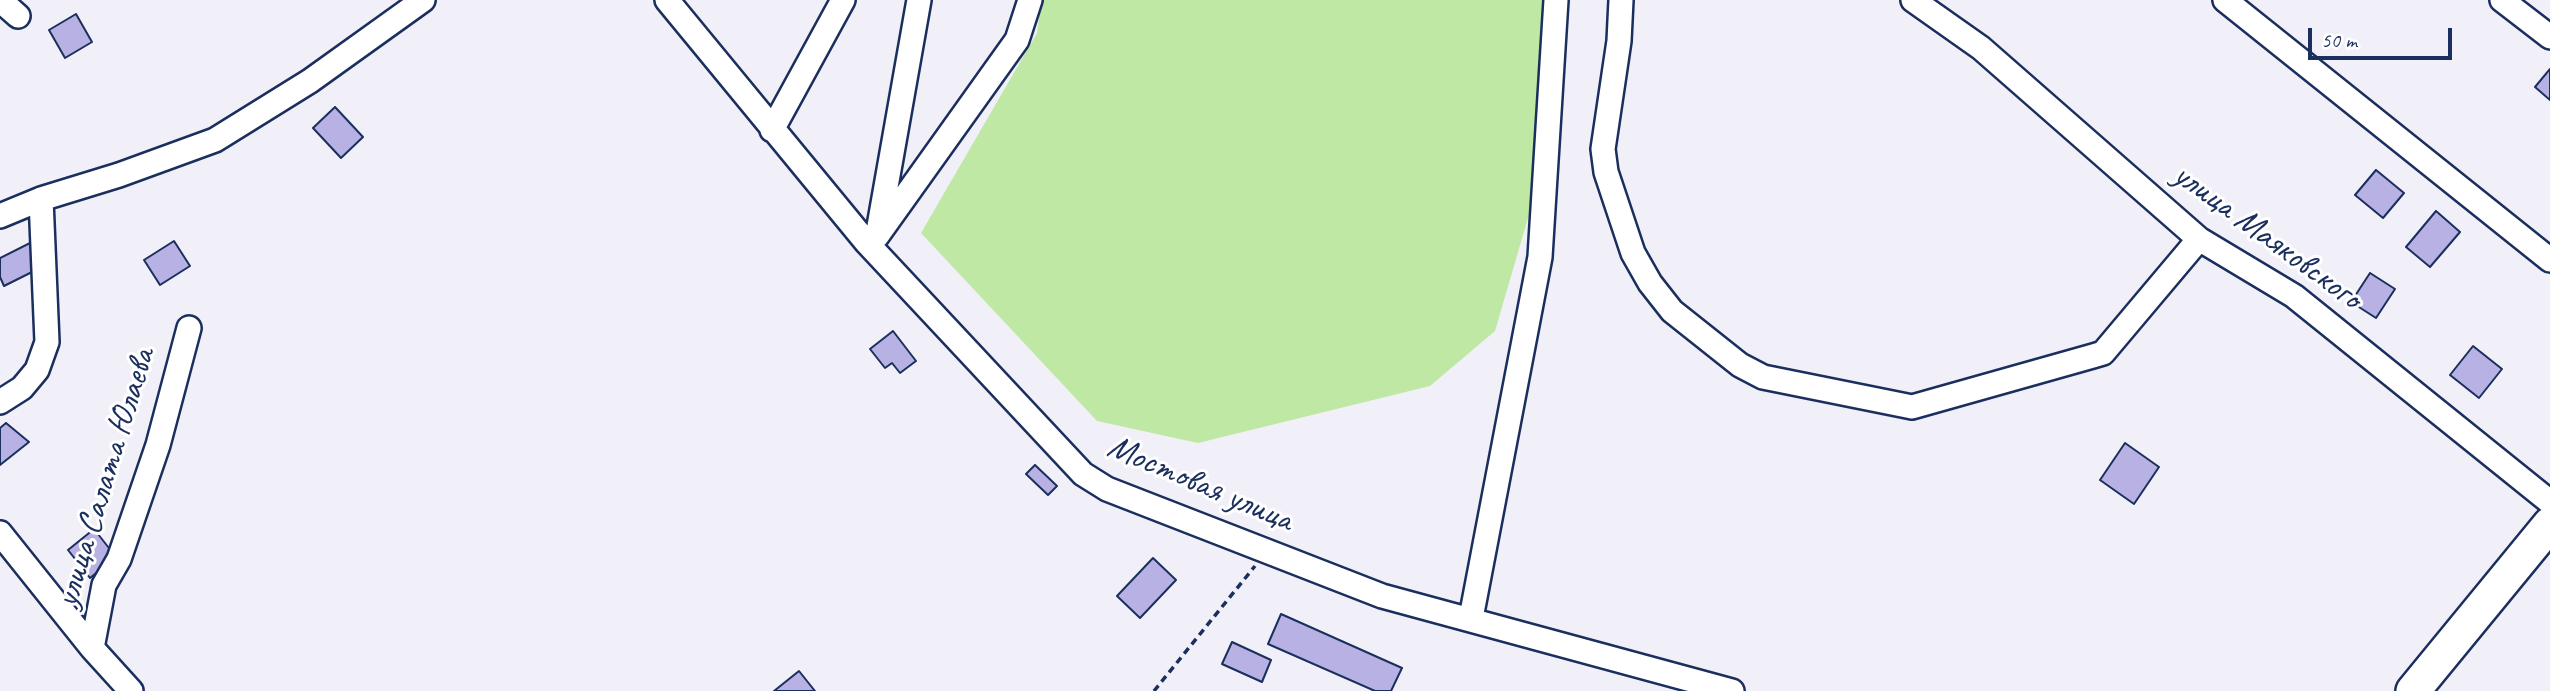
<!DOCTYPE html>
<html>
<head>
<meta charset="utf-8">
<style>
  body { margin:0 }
  #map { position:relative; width:2550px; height:691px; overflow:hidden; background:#f1f0f9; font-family:Caveat,sans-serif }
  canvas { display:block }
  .scale { position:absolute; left:2308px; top:28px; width:144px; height:32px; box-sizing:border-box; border:4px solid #1b2f5e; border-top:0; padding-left:9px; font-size:21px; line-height:24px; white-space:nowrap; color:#1b2f5e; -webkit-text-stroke:5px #fff; paint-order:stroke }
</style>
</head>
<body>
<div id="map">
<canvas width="2550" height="691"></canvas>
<div class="scale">50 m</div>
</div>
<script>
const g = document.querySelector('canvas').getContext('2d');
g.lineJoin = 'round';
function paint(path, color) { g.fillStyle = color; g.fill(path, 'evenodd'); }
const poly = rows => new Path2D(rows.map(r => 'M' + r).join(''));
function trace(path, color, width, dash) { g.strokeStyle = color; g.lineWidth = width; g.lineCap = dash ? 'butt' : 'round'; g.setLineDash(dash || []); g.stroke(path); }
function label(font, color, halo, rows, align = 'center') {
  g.font = font + ' Caveat,sans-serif'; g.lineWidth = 6; g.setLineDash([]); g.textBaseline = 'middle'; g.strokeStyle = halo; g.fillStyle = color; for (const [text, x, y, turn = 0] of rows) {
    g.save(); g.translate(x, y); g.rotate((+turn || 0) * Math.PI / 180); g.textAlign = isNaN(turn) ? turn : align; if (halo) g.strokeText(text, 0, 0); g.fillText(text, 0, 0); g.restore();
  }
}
const green = poly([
  [1041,0,1545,0,1535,194,1495,331,1430,386,1198,443,1097,421,921,233,1037,33]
]);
const building = poly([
  [76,14,92,42,65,58,49,30,76,14],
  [2550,69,2550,100,2535,87,2550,69],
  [335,107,363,137,341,158,313,128,335,107],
  [2376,170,2404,193,2383,218,2355,195,2376,170],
  [2436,211,2460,232,2430,267,2406,247,2436,211],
  [34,241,46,265,4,286,0,277,0,258,34,241],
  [174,241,190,266,160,285,144,260,174,241],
  [2370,273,2395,289,2376,318,2351,302,2370,273],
  [893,331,916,361,900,373,892,363,885,368,870,349,893,331],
  [2473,346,2502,369,2479,398,2450,375,2473,346],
  [6,423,29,442,0,465,0,428,6,423],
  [2125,443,2159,467,2134,504,2100,480,2125,443],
  [1035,465,1057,486,1048,495,1026,474,1035,465],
  [94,529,116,557,90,578,68,550,94,529],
  [1153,558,1176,580,1140,618,1117,596,1153,558],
  [1281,614,1402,668,1391,691,1375,691,1268,644,1281,614],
  [1232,642,1271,660,1262,682,1222,664,1232,642],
  [799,671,815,691,774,691,799,671]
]);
const path = poly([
  [1154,691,1255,566]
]);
const street = poly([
  [0,0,18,16],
  [667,0,867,243,1083,474,1107,489,1382,596,1732,691],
  [1621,0,1619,41,1603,149,1606,172,1633,253,1650,283,1672,311,1740,365,1763,377,1912,407,2093,356,2103,353,2199,239],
  [1913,0,1981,48,2199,239,2294,296,2550,502],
  [2225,0,2550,260],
  [2502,0,2550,37],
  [772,130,843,0],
  [0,216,41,199,119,175,215,140,310,81,423,0],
  [878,232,919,0],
  [877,236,1017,40,1030,0],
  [0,402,22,388,37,370,47,342,41,199],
  [0,533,92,648,131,691],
  [1471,618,1540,257,1556,0],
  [92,648,104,585,119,559,158,445,189,328]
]);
const secondary = poly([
  [2413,691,2550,524]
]);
const streetNames = [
  ["улица Маяковского",2267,237,36],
  ["улица Салата Юлаева",106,478,-73],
  ["Мостовая улица",1200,484,23]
];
paint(green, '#bee8a4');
paint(building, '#b7b2e3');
trace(building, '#1b2f5e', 2);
trace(street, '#1b2f5e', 28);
trace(secondary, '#1b2f5e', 38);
trace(path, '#1b2f5e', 3.5, [7, 5]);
trace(street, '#fff', 23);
trace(secondary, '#fff', 33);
label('35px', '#1b2f5e', '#fff', streetNames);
</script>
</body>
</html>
